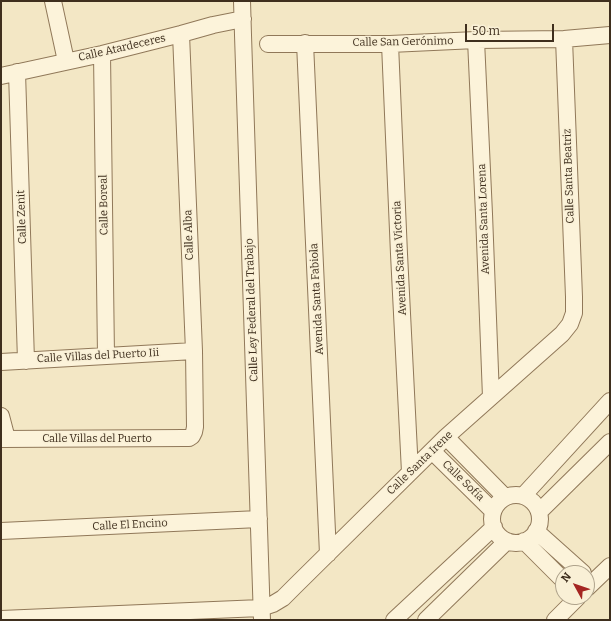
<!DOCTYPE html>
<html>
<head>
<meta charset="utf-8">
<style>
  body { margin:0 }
  #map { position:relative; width:611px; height:621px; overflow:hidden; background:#f3e7c5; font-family:Bitter,serif }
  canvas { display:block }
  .frame { position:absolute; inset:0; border:2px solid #3f2f1e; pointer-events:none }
  .north { position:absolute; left:555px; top:565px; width:40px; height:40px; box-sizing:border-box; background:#f9f0d6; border:1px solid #afa38c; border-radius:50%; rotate:310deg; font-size:11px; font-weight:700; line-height:16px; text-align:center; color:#3f2f1e }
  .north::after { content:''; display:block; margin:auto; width:14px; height:18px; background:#a52622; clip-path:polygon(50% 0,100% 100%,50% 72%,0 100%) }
  .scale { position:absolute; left:465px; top:24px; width:89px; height:18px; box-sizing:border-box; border:2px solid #3f2f1e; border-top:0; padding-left:5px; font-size:12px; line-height:14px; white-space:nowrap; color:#3f2f1e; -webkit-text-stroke:3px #f9f0d6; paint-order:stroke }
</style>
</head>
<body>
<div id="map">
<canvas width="611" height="621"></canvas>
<div class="frame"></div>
<div class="north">N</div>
<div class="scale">50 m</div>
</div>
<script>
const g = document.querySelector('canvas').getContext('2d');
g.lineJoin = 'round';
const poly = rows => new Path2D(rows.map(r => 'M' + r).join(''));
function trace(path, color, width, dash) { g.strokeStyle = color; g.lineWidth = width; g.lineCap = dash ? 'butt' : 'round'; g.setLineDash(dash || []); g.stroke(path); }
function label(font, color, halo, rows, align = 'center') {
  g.font = font + ' Bitter,serif'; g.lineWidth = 3; g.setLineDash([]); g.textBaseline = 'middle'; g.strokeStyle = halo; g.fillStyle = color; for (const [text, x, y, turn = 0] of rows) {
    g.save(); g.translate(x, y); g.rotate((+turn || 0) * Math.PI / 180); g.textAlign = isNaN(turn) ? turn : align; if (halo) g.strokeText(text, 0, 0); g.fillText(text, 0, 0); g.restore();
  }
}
const minor = poly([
  [53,1,66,61],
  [242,1,243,35,262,620],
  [476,40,484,214,491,397],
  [305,43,328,554],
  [268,44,390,44,476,40,564,39,610,35],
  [390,44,399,254,410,472],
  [102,54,106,356],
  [17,72,26,361],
  [1,76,102,54,181,34,213,25,243,19],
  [1,362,194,351],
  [1,416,7,439],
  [446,437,505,497],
  [1,439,185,438,189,438,192,436,194,432,195,427,194,351,181,34],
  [432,451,493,511],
  '492 519a24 24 0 1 1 48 0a24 24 0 1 1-48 0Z',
  [523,496,610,401],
  [539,512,610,442],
  [1,531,259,519],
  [536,531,583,573],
  [524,541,563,580],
  [587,588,610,566],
  [1,619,261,608,273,604,283,598,295,586,446,437,562,334,570,324,574,313,574,297,564,39],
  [394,620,494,527],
  [426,620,507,541],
  [555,620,578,597]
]);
const streetNames = [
  ["Calle San Gerónimo",403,42,-1],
  ["Calle Atardeceres",122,48,-13],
  ["Calle Santa Beatriz",569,176,-92],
  ["Calle Boreal",104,205,-91],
  ["Calle Zenit",22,217,-92],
  ["Avenida Santa Lorena",484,219,-92],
  ["Calle Alba",189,235,-92],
  ["Avenida Santa Victoria",400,258,-93],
  ["Avenida Santa Fabiola",317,299,-93],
  ["Calle Ley Federal del Trabajo",252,310,-92],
  ["Calle Villas del Puerto Iii",98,356,-3],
  ["Calle Villas del Puerto",97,439],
  ["Calle Santa Irene",420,463,-44],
  ["Calle Sofía",463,481,44],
  ["Calle El Encino",130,525,-3]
];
trace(minor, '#907859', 18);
trace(minor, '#fcf3da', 16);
label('11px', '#3f2f1e', '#f9f0d6', streetNames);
</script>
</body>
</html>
